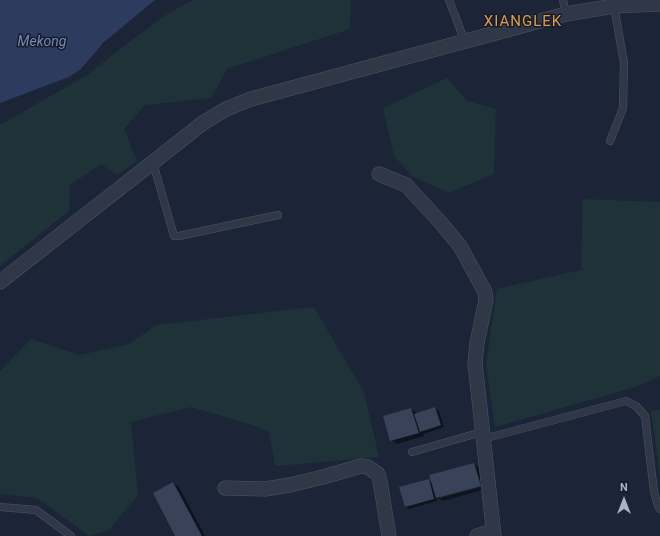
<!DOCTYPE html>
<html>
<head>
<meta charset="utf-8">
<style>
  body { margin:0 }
  #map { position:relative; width:660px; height:536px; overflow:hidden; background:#1c2537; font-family:Roboto,sans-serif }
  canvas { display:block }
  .north { position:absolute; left:604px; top:480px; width:40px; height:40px; -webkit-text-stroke:3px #161c2b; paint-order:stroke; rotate:0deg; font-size:11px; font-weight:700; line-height:16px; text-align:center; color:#a9b1c5 }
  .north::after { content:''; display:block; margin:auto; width:14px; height:18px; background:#a9b1c5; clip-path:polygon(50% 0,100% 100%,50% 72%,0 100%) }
</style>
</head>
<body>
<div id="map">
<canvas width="660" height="536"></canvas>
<div class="north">N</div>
</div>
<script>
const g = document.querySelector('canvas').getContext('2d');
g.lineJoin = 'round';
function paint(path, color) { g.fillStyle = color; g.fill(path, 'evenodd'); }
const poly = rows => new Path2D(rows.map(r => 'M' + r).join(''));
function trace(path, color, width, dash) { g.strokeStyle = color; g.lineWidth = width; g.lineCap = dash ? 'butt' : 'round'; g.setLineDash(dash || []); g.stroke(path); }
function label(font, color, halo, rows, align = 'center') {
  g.font = font + ' Roboto,sans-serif'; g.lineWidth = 3; g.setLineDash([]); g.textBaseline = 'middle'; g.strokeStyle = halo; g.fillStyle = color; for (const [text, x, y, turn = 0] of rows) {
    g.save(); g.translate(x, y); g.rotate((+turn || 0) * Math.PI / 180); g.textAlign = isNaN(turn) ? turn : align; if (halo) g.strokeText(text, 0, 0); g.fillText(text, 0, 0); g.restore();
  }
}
const green = poly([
  [193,0,351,0,350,29,227,69,211,98,145,105,124,129,137,161,117,175,101,164,70,185,69,211,0,266,0,125,87,75,124,46,169,13],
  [447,78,467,101,496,109,494,174,449,193,412,176,394,156,383,108],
  [583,199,660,202,660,376,635,387,495,427,486,365,497,289,581,270],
  [314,307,364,392,379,457,275,466,269,432,249,424,191,407,131,422,138,495,109,530,89,536,37,498,0,494,0,371,31,339,79,355,130,344,156,325],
  [660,410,660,477,651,411]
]);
const water = poly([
  [0,0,155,0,103,43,81,69,69,77,0,103]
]);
const shadow = poly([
  [435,408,439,411,444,427,424,434,424,436,397,444,391,440,411,409,418,414],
  [474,464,480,468,485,484,440,496,440,498,485,486,486,489,443,501,436,497,437,501,409,509,405,506,428,480,433,483],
  [173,483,179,487,205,536,176,536]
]);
const building = poly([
  [435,407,441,425,420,432,414,414],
  [411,408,419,433,390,441,383,416],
  [474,463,481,486,436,498,429,475],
  [429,479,434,499,405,507,399,487],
  [173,482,202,536,175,536,153,493]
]);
const service = poly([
  [449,0,465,42],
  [563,0,566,14],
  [610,141,623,108,624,63,614,6],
  [153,163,174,236,179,236,278,215],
  [483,439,626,401,636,406,645,416,654,492,658,506,660,509],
  [412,452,482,432],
  [0,507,36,510,71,536]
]);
const minor = poly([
  [379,174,406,185,441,223,460,246,485,292,486,300,477,343,475,363,494,536],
  [0,282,203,123,226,109,251,99,566,14,614,6,660,4],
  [225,488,265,489,290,485,323,477,361,466,368,467,378,474,380,481,389,536],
  [477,536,493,531]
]);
const waterNames = [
  ["Mekong",42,42]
];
const quarterNames = [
  ["XIANGLEK",523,22]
];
paint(green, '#1e3238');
paint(water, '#2c3b5e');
paint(shadow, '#0007');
paint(building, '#384258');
trace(service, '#4d5466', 8);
trace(minor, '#4d5466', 15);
trace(service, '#303747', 7);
trace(minor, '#303747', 14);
label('italic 14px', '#768ab6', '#161c2b', waterNames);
g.letterSpacing = '1px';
label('15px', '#de9c4b', '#161c2b', quarterNames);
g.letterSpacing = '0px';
</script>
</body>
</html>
